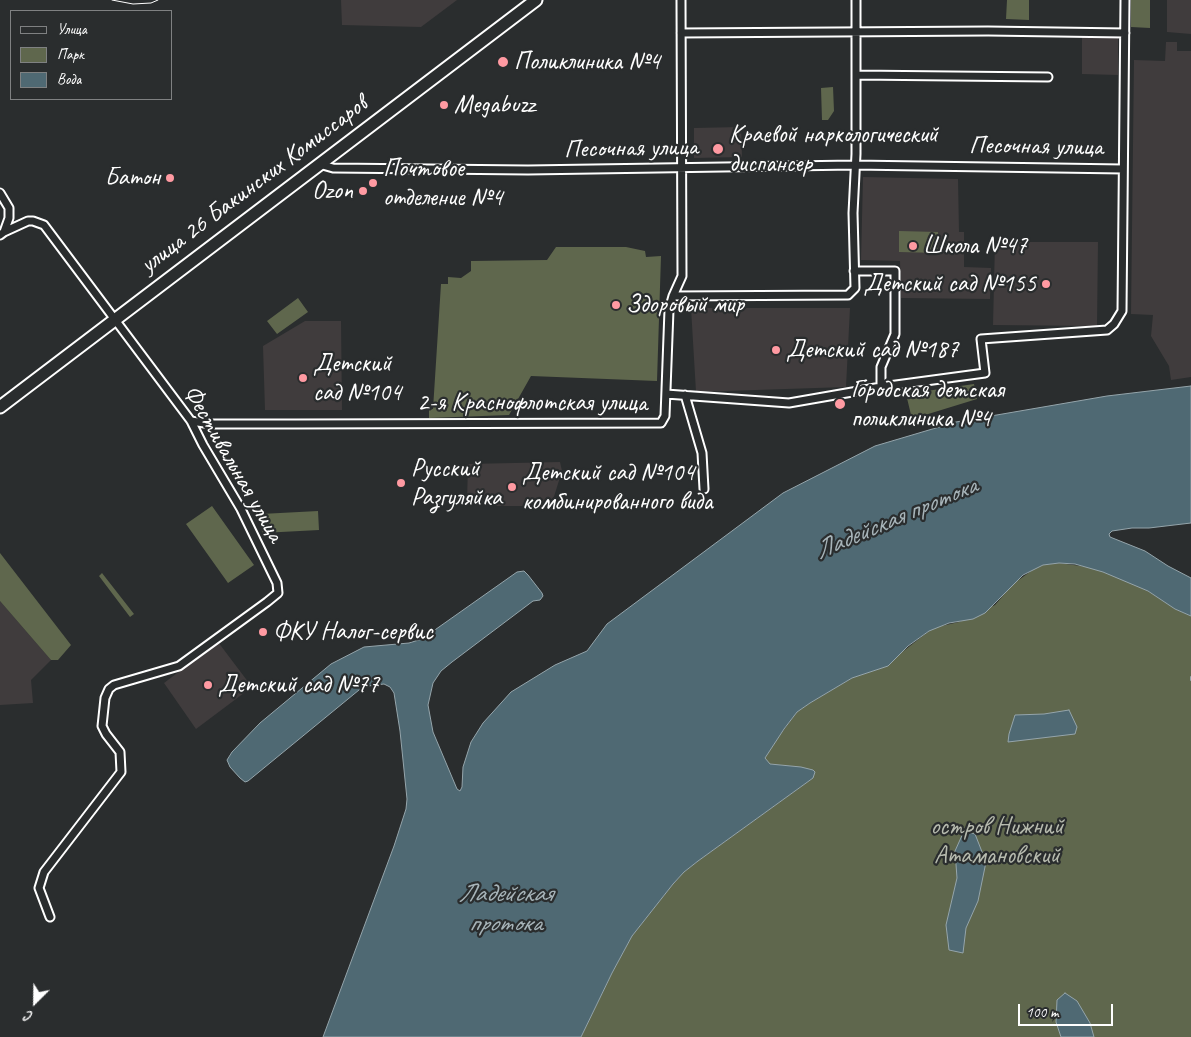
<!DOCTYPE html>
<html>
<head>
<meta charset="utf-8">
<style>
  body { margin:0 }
  #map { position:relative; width:1191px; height:1037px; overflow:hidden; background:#2a2d2e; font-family:Caveat,sans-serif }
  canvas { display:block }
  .legend { position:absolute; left:10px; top:10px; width:162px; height:90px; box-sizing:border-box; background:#2a2d2e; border:1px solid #7f8182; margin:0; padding:6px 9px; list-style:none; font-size:15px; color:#fff }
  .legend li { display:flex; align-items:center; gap:10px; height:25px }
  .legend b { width:25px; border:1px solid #7f8182 }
  .north { position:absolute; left:10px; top:977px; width:50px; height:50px; -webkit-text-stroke:4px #2a2d2e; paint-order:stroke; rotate:203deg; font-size:14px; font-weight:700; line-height:20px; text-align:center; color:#fff }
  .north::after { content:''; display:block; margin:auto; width:18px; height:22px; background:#fff; clip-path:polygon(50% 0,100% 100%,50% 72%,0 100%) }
  .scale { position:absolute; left:1018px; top:1004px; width:95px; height:22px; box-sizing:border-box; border:2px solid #fff; border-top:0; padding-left:6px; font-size:15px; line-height:18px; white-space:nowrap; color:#fff; -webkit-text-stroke:4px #2a2d2e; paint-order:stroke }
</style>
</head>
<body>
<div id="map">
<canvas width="1191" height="1037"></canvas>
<ul class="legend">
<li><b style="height:6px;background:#2a2d2e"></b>Улица</li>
<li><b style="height:14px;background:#5f674d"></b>Парк</li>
<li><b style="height:14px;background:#4f6973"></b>Вода</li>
</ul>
<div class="north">С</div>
<div class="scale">100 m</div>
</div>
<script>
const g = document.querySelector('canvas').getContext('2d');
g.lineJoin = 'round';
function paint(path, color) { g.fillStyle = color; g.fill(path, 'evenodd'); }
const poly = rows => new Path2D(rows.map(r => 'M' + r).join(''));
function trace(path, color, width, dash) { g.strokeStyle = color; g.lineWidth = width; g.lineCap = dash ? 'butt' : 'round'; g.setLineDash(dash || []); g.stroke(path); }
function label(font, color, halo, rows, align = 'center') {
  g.font = font + ' Caveat,sans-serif'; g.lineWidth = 4.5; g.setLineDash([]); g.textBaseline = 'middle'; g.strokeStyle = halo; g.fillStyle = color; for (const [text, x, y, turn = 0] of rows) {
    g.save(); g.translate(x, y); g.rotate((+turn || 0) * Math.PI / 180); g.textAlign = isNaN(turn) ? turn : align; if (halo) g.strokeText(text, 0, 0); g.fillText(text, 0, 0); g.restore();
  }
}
const built = poly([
  [341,0,457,0,421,27,342,25],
  [1167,0,1191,0,1191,34,1167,32],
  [1082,35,1118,36,1118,75,1082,74],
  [1166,42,1177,42,1177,51,1191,51,1191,377,1171,380,1169,366,1151,336,1153,315,1131,314,1134,60,1165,61],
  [741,127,742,157,694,158,694,128],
  [863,177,958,179,959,232,964,232,964,267,991,268,990,299,901,298,900,261,861,260],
  [995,242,1098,242,1097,326,993,325],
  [691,308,850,308,846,387,696,392],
  [305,321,341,321,342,410,265,410,263,346],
  [560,462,562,471,551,506,495,506,488,503,467,502,468,464],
  [0,601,51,660,31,680,33,703,0,705],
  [218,642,252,687,196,729,164,683]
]);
const green = poly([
  [1007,0,1029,0,1029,20,1006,19],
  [1131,0,1150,0,1150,28,1131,27],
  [833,87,834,111,828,120,822,120,821,88],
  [899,231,938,232,938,253,899,252],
  [556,247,626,247,645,251,646,257,661,256,657,381,531,376,509,415,429,418,429,409,433,409,441,284,448,284,448,277,461,278,471,271,471,261,547,260],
  [298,298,308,312,277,334,267,321],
  [974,384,977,399,912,419,906,394],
  [212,506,254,565,228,583,186,524],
  [318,511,319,530,262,533,261,514],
  [0,553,71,645,58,660,51,660,0,601],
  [1059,563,1088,567,1119,577,1148,591,1175,609,1191,616,1191,1037,581,1037,612,973,632,936,673,884,684,872,698,861,813,778,813,770,769,764,765,758,777,739,797,712,810,703,852,678,901,653,929,631,937,627,959,622,995,605,1013,584,1034,569,1043,565],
  [102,573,134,614,130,617,99,576]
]);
const water = poly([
  [1191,386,1191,523,1149,528,1132,528,1112,531,1109,534,1110,537,1145,551,1168,566,1191,578,1191,616,1175,609,1148,591,1103,572,1075,564,1059,563,1043,565,1023,575,985,613,973,619,949,623,929,631,908,646,888,666,852,678,810,703,797,712,784,729,765,758,770,764,801,767,813,770,815,772,813,778,698,861,684,872,673,884,632,936,612,973,581,1037,323,1037,394,846,406,809,407,799,400,731,394,693,390,687,384,684,368,686,359,690,248,781,245,782,240,778,230,767,227,760,232,752,260,723,331,664,364,647,409,643,422,639,517,572,524,571,528,575,542,593,543,596,540,600,533,601,452,662,441,671,433,683,428,705,433,732,457,789,460,791,462,787,463,767,471,742,483,723,511,692,555,665,587,651,607,624,783,493,875,446,956,422,1107,396,1191,386],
  [1069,710,1077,727,1075,734,1008,742,1009,734,1015,715,1044,714,1069,710],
  [964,831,975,834,986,862,978,901,966,928,963,953,949,950,946,925,957,878,955,851,964,831],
  [1065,993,1077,1001,1090,1023,1094,1037,1061,1037,1056,1022,1057,1000,1065,993]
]);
const stream = poly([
  [1191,677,1191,680]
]);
const street = poly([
  [681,33,988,31,1125,33],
  [856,75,1048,77],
  [319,164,333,168,528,170,854,165,1123,169],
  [0,193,9,208,9,218,4,232],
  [0,235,4,232,28,221,33,221,44,225,191,421,203,445,241,509,277,583,278,593,267,602,179,666,114,685,109,689,105,698,102,726,106,734,120,752,121,772,44,872,39,888,50,917],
  [854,271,895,271,895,334,881,367,881,387],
  [673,296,848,295,855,288,853,213,856,154,856,0],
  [666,394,789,403,881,387,985,373,981,339,1107,330,1114,324,1122,311,1125,0],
  [685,395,702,453,704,489],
  [191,421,211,424,296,424,661,423,665,416,669,310,673,296,682,276,681,0]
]);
const primary = poly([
  [0,407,536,0]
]);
const tram = poly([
  [112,0,133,4,151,3,158,0]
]);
const markers = [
  [503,62,6,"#ff9aa2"],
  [444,105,5,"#ff9aa2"],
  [718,149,6,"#ff9aa2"],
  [170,178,5,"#ff9aa2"],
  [373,183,5,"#ff9aa2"],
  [363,191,5,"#ff9aa2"],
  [913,246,5,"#ff9aa2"],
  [1046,284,5,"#ff9aa2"],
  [616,305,5,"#ff9aa2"],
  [776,350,5,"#ff9aa2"],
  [303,378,5,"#ff9aa2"],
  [840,404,6,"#ff9aa2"],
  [401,483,5,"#ff9aa2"],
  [512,487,5,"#ff9aa2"],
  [263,632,5,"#ff9aa2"],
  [208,685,5,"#ff9aa2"]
];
const poiNames = [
  ["Поликлиника №4",514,62],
  ["Megabuzz",454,105],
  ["Краевой наркологический",729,135],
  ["диспансер",729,164],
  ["Почтовое",383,169],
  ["отделение №4",383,198],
  ["Батон",160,178,"right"],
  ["Ozon",353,191,"right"],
  ["Школа №47",923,246],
  ["Детский сад №155",1036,284,"right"],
  ["Здоровый мир",626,305],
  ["Детский сад №187",786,350],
  ["Детский",313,364],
  ["сад №104",313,393],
  ["Городская детская",851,390],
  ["поликлиника №4",851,419],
  ["Русский",411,469],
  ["Разгуляйка",411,498],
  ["Детский сад №104",522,473],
  ["комбинированного вида",522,502],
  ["ФКУ Налог-сервис",273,632],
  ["Детский сад №77",218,685]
];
const streetNames = [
  ["Песочная улица",1036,147,1],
  ["Песочная улица",631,149,-1],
  ["улица 26 Бакинских Комиссаров",254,185,-37],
  ["2-я Краснофлотская улица",532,403],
  ["Фестивальная улица",233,464,60]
];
const parkNames = [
  ["остров Нижний",997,827],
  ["Атамановский",997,856]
];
const waterNames = [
  ["Ладейская протока",896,519,-23],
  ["Ладейская",505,894],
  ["протока",505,924]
];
paint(built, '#403c3d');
paint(green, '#5f674d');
paint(water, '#4f6973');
trace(water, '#95a5ab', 1);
trace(stream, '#95a5ab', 2);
trace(street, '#fff', 11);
trace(primary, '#fff', 15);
trace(street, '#2a2d2e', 7);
trace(primary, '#2a2d2e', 11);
trace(tram, '#fff', 1);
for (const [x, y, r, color] of markers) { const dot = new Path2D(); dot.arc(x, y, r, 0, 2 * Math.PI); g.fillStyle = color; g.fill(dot); trace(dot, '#2a2d2e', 2); }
label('25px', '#fff', '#2a2d2e', poiNames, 'left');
label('25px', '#fff', '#2a2d2e', streetNames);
label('25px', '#b7bbaf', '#2a2d2e', parkNames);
label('italic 26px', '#a7b4b9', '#2a2d2e', waterNames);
</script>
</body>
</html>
